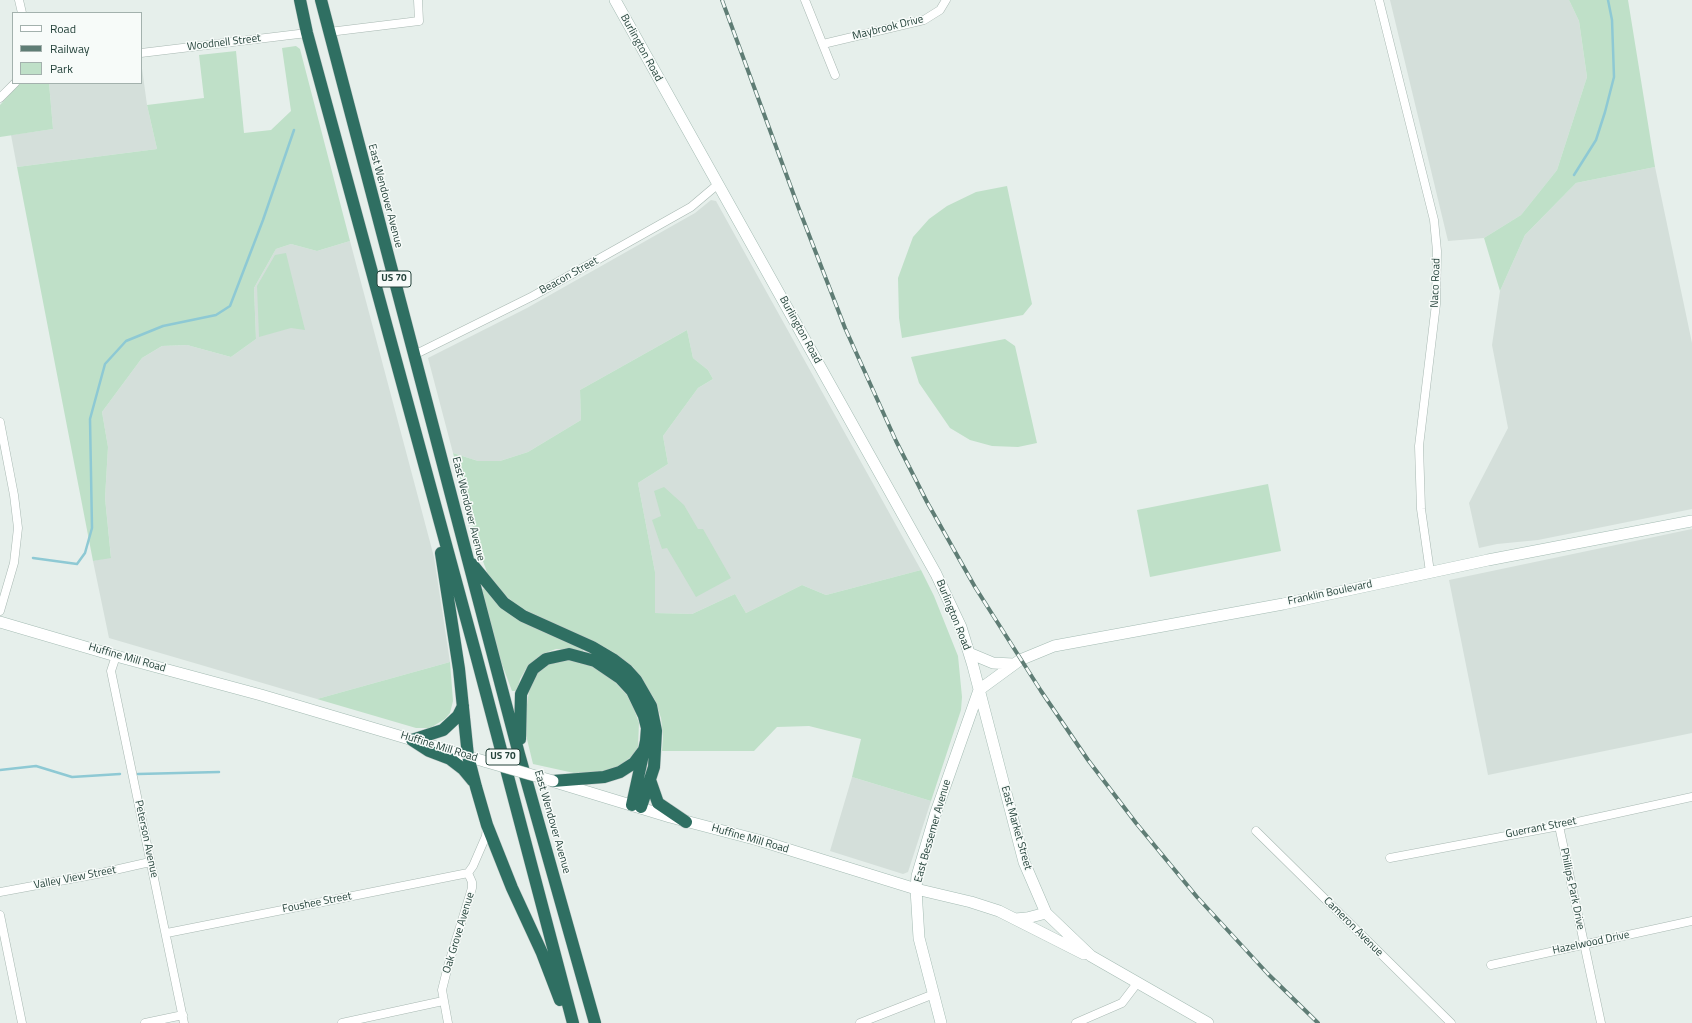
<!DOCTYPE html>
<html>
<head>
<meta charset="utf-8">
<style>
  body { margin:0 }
  #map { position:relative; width:1692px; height:1023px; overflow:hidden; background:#e6efeb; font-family:"Titillium Web",sans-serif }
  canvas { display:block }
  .legend { position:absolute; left:12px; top:12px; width:130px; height:72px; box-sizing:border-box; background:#f7fbf9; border:1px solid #a3b1ad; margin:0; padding:5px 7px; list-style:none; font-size:12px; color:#24423a }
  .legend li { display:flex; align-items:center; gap:8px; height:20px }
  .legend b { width:20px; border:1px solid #a3b1ad }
</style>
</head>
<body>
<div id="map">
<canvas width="1692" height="1023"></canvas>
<ul class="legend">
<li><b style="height:5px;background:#fff"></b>Road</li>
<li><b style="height:5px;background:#5f7d75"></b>Railway</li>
<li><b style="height:11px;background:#bfe0c8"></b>Park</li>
</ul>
</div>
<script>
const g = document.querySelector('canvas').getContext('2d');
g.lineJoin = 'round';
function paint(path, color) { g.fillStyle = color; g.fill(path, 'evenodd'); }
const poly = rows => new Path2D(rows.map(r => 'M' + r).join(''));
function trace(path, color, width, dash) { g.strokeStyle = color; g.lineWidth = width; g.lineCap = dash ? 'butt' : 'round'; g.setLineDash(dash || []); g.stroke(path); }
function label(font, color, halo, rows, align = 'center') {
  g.font = font + ' "Titillium Web",sans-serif'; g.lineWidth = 3; g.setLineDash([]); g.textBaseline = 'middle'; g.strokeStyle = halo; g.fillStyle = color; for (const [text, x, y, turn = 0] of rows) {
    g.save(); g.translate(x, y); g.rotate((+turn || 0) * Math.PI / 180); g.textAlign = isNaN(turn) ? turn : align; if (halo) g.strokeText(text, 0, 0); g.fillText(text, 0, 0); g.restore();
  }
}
const built = poly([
  [1390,0,1569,0,1579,21,1587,77,1557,170,1521,215,1484,238,1448,241],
  [141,61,147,105,157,149,17,167,11,135,53,129,49,83,141,83],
  [1655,167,1692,343,1692,509,1538,540,1497,544,1479,548,1469,503,1508,428,1492,345,1500,291,1525,235,1576,183],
  [711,200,716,201,921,570,826,595,802,585,746,613,735,594,692,614,655,613,655,572,638,483,668,464,663,436,698,388,713,379,708,370,693,358,687,330,580,390,581,420,528,452,500,461,478,461,453,453,428,358,527,308,695,213],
  [350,241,434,557,450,662,317,699,109,638,93,561,111,557,105,498,108,447,102,412,142,358,162,346,187,345,231,357,256,339,254,288,276,249,291,244,317,251],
  [1692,529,1692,733,1488,775,1449,580],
  [852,777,931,801,908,872,903,874,830,851]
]);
const green = poly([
  [1569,0,1628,0,1655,167,1576,183,1525,235,1500,291,1484,238,1521,215,1557,170,1587,77,1579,21],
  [296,46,300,49,350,241,317,251,291,244,276,249,254,288,256,339,231,357,187,345,162,346,142,358,102,412,108,447,105,498,111,558,93,561,17,167,157,149,147,105,204,98,199,55,236,51,244,133,271,130,291,111,282,48],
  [20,83,49,83,53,129,0,137,0,105],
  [1007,186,1032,304,1023,315,902,338,899,318,898,278,913,237,929,219,947,206,976,192],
  [286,253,305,330,291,328,259,337,257,286,275,255],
  [687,330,693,358,708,370,713,379,698,388,663,436,668,464,638,483,655,572,655,613,692,614,735,594,746,613,802,585,826,595,921,570,934,596,958,656,962,697,961,710,931,801,852,777,861,739,809,726,777,727,754,751,662,751,663,736,661,718,655,700,633,667,613,652,517,606,501,591,488,575,480,553,453,453,478,461,500,461,528,452,581,420,580,390],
  [1005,339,1015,346,1037,443,1018,447,992,446,970,440,950,428,919,383,911,357],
  [1268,484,1281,551,1150,577,1137,510],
  [664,487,684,505,698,529,703,529,731,578,696,597,667,548,662,549,652,520,661,516,654,491],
  [485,588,583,649,583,652,567,649,556,649,545,653,536,659,526,669,520,679,517,691,512,691,500,659,482,589],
  [569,659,583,662,608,675,627,695,634,709,639,723,638,747,633,755,617,768,605,772,574,773,533,764,526,735,526,711,529,691,533,678,540,669,549,663],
  [450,662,453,701,450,713,445,719,430,728,416,728,317,699]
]);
const stream = poly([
  [1574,175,1596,140,1605,112,1614,77,1612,20,1608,0],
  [33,558,77,564,85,553,92,528,90,419,105,364,126,341,163,326,216,315,230,306,263,220,294,130],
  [0,770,36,766,72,777,120,774],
  [138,774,219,772]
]);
const street = poly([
  [19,0,22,13],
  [805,0,835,75],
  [1379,0,1434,220,1437,251,1436,304,1419,446,1421,509,1430,572],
  [329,32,419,21,418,0],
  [823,44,924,20,940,10,946,0],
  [141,53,307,33],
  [0,98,15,83],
  [414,355,533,296,691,207,717,185],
  [0,422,14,495,18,528,14,563,0,611],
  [116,656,111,671,184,1023],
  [1559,826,1601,1023],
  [1256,831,1451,1023],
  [1390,858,1559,826,1692,797],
  [0,892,97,874,150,862],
  [0,915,22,1023],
  [167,933,468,873],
  [1491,965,1692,921],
  [145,1023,183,1015],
  [342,1023,443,1001],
  [448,1023,442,990,448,966,472,888,472,882,468,873,473,866,486,836,487,826],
  [860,1023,934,994],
  [1076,1023,1122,1003,1138,982]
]);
const secondary = poly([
  [615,0,936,574,961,627,973,666,1024,862,1046,913,1091,956,1208,1023],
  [0,622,116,656,261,695,487,762],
  [969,653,993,663,1013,664],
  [979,690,1020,660,1054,646,1283,604,1488,560,1692,521],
  [555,782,670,817,758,840,916,889,971,902,999,911,1084,954],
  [1015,919,1027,918,1046,913],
  [941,1023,919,938,916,889,917,876,936,812,979,690]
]);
const highway = poly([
  [300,0,307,33,476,655,573,1023],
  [321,0,519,754,595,1023],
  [441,553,459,669,468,756,476,787,487,825,512,888,542,953,560,1000],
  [472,564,504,603,523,616,592,647,614,660,627,670,636,680,651,706,656,731,654,767,641,807],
  [520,739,521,694,533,669,546,659,569,654,595,661,620,678,632,691,644,716,647,728,646,741,632,805],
  [412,740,429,751,450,759,463,769,473,781],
  [412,740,443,730,458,716,463,706],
  [650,780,658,803,686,822],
  [553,781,604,777,620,772,634,763,643,751]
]);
const rail = poly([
  [722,0,799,209,845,328,896,441,927,502,975,587,1041,691,1088,760,1136,823,1197,897,1268,974,1318,1023]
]);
const secondaryBridge = poly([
  [487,762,553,781]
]);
const shields = [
  [394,279,34],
  [503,757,34]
];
const shieldNames = [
  ["US 70",394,279],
  ["US 70",503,757]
];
const streetNames = [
  ["Maybrook Drive",888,28,-14],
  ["Woodnell Street",224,43,-7],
  ["Burlington Road",641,48,61],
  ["East Wendover Avenue",385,196,75],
  ["Beacon Street",569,276,-29],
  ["Naco Road",1436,283,-88],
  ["Burlington Road",800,330,61],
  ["East Wendover Avenue",468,509,76],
  ["Franklin Boulevard",1330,593,-12],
  ["Burlington Road",953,615,68],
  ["Huffine Mill Road",127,658,16],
  ["Huffine Mill Road",439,747,17],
  ["East Wendover Avenue",552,822,74],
  ["East Market Street",1016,828,74],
  ["Guerrant Street",1541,828,-11],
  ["East Bessemer Avenue",933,831,-74],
  ["Peterson Avenue",146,839,78],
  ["Huffine Mill Road",750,839,16],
  ["Valley View Street",75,878,-11],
  ["Phillips Park Drive",1572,889,78],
  ["Foushee Street",317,903,-11],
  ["Cameron Avenue",1353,927,45],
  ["Oak Grove Avenue",459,933,-73],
  ["Hazelwood Drive",1591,943,-12]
];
paint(built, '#d4dfda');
paint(green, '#bfe0c8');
trace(stream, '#8ec9d4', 2.5);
trace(street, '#a8b8b2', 9);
trace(secondary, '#a4bbb3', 12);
trace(highway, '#c2cac8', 13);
trace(street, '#fff', 8);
trace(secondary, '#fff', 11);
trace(highway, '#2f6f62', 12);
trace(rail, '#5f7d75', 4);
trace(rail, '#f7fbf9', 2.5, [8]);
trace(secondaryBridge, '#a4bbb3', 12, []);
trace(secondaryBridge, '#fff', 11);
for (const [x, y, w] of shields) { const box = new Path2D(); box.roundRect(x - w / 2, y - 8, w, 16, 3); g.fillStyle = '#f7fbf9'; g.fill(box); trace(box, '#24423a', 1); }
label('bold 10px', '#24423a', null, shieldNames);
label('11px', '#24423a', '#f7fbf9', streetNames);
</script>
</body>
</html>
